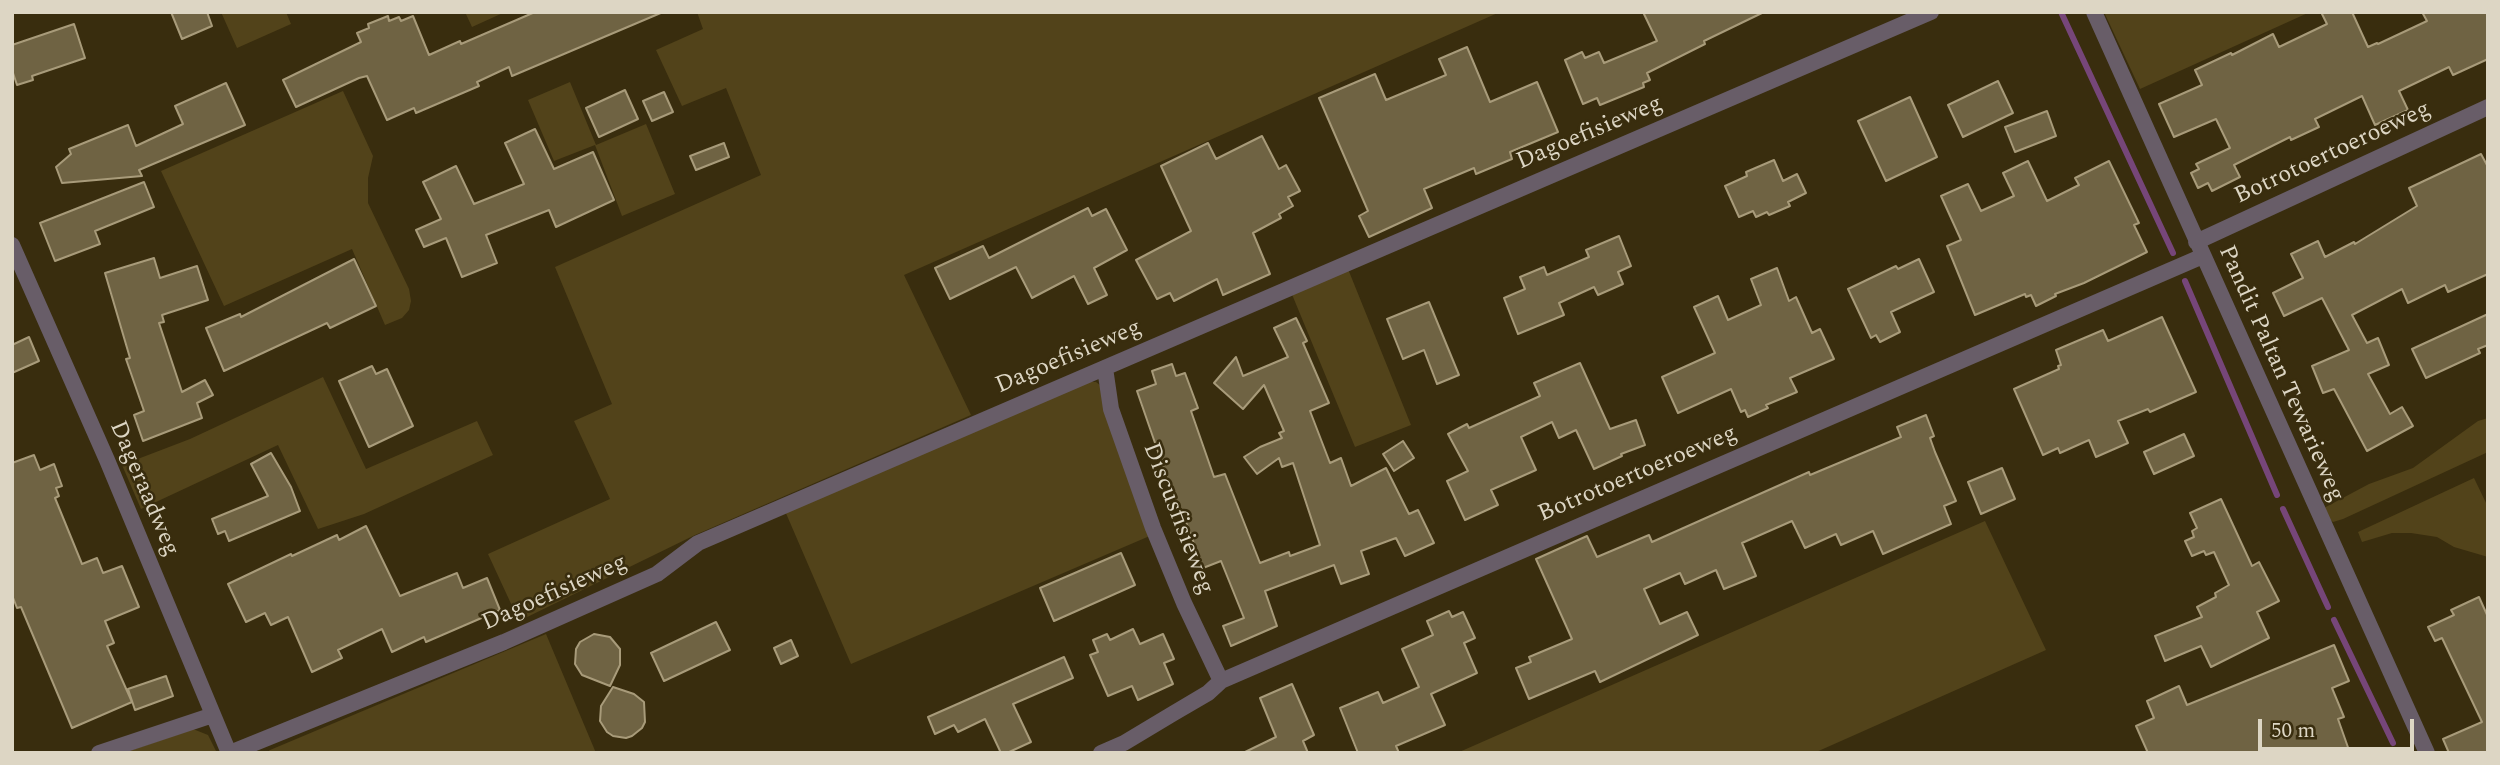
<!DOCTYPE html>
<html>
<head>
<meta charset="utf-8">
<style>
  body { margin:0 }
  #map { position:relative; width:2500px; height:765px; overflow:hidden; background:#392d0e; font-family:Spectral,serif }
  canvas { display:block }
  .frame { position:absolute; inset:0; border:14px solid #ddd6c4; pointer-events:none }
  .scale { position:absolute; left:2258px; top:719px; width:156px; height:32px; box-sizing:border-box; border:4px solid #ddd6c4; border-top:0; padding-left:9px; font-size:21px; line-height:24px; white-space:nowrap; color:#ddd6c4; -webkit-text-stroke:5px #392d0e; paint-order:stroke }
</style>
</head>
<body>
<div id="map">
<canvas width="2500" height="765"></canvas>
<div class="frame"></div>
<div class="scale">50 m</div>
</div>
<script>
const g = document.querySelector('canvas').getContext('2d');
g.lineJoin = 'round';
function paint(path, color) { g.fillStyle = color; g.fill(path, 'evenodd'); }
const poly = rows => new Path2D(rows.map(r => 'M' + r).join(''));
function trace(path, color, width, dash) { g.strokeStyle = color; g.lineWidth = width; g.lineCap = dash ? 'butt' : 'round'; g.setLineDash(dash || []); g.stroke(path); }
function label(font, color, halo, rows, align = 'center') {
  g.font = font + ' Spectral,serif'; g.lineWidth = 5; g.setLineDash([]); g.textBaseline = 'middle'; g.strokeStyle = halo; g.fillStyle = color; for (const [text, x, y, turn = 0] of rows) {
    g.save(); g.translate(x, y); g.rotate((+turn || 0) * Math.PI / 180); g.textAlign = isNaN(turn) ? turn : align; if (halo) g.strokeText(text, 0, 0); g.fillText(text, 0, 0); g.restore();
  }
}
const green = poly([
  [221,12,286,12,291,24,237,48],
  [465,12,505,12,472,27],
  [697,12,1500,12,904,275,971,415,695,535,519,621,488,554,610,499,574,421,612,404,555,267,761,175,726,88,682,106,656,50,703,29],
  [2104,12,2310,12,2140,89],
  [570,82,596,145,646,124,675,194,622,216,595,145,554,161,528,100],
  [343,91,373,156,368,178,368,203,409,289,411,301,409,310,402,318,385,325,352,249,224,306,161,171],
  [1348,269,1411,425,1355,447,1291,292],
  [323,377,366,469,477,421,493,455,364,514,318,529,278,445,141,509,122,465,190,439],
  [1086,382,1096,382,1105,389,1152,535,851,664,785,511],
  [2488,418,2488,452,2343,519,2333,522,2329,519,2324,508,2369,484,2413,468,2478,421],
  [2474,478,2488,507,2488,557,2454,547,2437,537,2411,533,2392,533,2362,542,2358,532],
  [1985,521,2046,650,1814,753,1457,753],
  [546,634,596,753,266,753,270,750],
  [193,729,208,735,217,753,123,753]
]);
const stream = poly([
  [2061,12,2173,253],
  [2185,281,2277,495],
  [2283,509,2328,607],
  [2334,620,2393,743]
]);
const building = poly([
  [171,12,207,12,212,26,182,39,171,12],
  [535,12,663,12,512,76,509,67,477,82,479,86,416,113,414,108,387,120,367,76,359,78,296,107,283,80,361,42,357,33,369,28,368,24,388,16,389,21,399,17,401,21,413,16,429,55,460,41,461,44,535,12],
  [1643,12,1764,12,1704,41,1705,44,1647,73,1650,80,1643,83,1644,87,1600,105,1597,98,1583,104,1565,60,1582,52,1585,58,1599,52,1604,63,1657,41,1643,12],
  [2321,12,2352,12,2368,47,2377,43,2378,44,2427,21,2422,12,2488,12,2488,59,2453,75,2449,67,2399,91,2408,110,2375,125,2362,96,2315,119,2319,127,2291,140,2290,137,2234,165,2240,177,2212,191,2208,183,2198,188,2191,173,2199,169,2196,164,2230,148,2216,119,2174,137,2159,104,2202,85,2195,70,2231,53,2232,55,2273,34,2279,47,2327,24,2321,12],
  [74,24,85,58,32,76,33,80,17,85,12,70,12,45,74,24],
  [1467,47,1490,102,1537,82,1558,132,1510,152,1512,159,1476,174,1474,168,1424,189,1432,208,1369,237,1359,216,1368,211,1319,98,1375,74,1386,100,1446,75,1439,59,1467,47],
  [1998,81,2013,113,1963,137,1948,105,1998,81],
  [226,83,245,125,139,170,142,176,62,183,56,167,71,154,69,149,128,125,136,146,183,124,175,106,226,83],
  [625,90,638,119,599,137,586,108,625,90],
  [664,92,673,112,652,121,643,101,664,92],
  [1910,97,1937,157,1886,181,1858,121,1910,97],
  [2047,111,2056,136,2015,152,2005,127,2047,111],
  [535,129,554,169,593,152,614,200,556,227,549,210,486,235,497,263,462,277,446,238,424,247,416,230,441,219,423,182,456,166,474,204,524,184,505,143,535,129],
  [1262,136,1279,169,1286,165,1300,191,1288,197,1293,206,1279,214,1281,218,1253,233,1270,274,1223,295,1217,279,1174,301,1170,293,1157,299,1136,260,1191,231,1161,166,1208,143,1216,159,1262,136],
  [724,143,729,157,696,170,690,156,724,143],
  [2481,154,2488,167,2488,274,2448,292,2445,285,2408,303,2402,289,2352,315,2367,343,2378,338,2389,365,2368,374,2390,414,2402,407,2413,426,2367,451,2334,389,2323,393,2312,366,2349,350,2322,298,2284,316,2273,293,2303,278,2291,254,2318,241,2325,257,2354,242,2355,244,2417,206,2409,188,2481,154],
  [1774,160,1783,181,1797,174,1806,193,1788,202,1790,206,1769,215,1767,212,1756,217,1753,211,1739,217,1725,186,1747,176,1746,172,1774,160],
  [2028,161,2047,201,2079,185,2075,178,2109,161,2139,223,2134,225,2147,252,2084,283,2055,294,2056,296,2036,306,2031,295,2026,297,2025,294,1975,315,1947,246,1961,240,1941,196,1968,184,1981,211,2014,196,2003,173,2028,161],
  [144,182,154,207,95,231,100,244,55,261,40,223,144,182],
  [1088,208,1092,216,1106,209,1127,250,1094,268,1107,295,1088,304,1074,276,1032,298,1016,267,950,299,935,268,983,246,989,258,1088,208],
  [1619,236,1631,266,1618,272,1623,284,1598,295,1594,287,1559,303,1564,315,1518,334,1504,298,1525,289,1520,277,1544,267,1547,275,1589,257,1586,250,1619,236],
  [154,258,160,278,197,266,208,300,162,315,164,322,159,323,182,392,205,380,213,395,197,403,202,418,143,441,134,415,144,411,126,359,130,358,105,273,154,258],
  [354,259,376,306,330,328,327,323,224,371,206,328,240,314,241,317,354,259],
  [1919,259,1934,292,1891,312,1900,332,1880,342,1876,335,1871,338,1848,289,1896,266,1898,269,1919,259],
  [1777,268,1789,301,1796,297,1812,333,1820,329,1834,359,1790,378,1797,392,1766,405,1768,408,1748,417,1745,410,1741,412,1731,389,1678,413,1662,377,1715,353,1694,307,1718,296,1728,320,1761,305,1751,279,1777,268],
  [1429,302,1459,375,1437,384,1424,350,1403,359,1387,319,1429,302],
  [2488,314,2488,345,2478,349,2480,353,2426,378,2412,349,2488,314],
  [2162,317,2196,392,2150,412,2148,409,2118,421,2128,443,2096,457,2089,440,2060,453,2058,448,2043,455,2014,389,2059,369,2058,366,2061,365,2056,350,2103,330,2108,341,2162,317],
  [1296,318,1307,341,1303,343,1329,403,1310,411,1330,463,1341,458,1351,486,1386,468,1409,514,1418,510,1434,543,1405,556,1396,538,1361,551,1369,574,1341,584,1334,565,1265,591,1277,626,1231,646,1223,626,1244,618,1221,561,1203,568,1183,514,1180,515,1137,391,1156,384,1152,371,1172,364,1176,376,1185,373,1198,408,1191,411,1214,477,1225,474,1260,563,1289,552,1290,556,1320,545,1293,463,1282,467,1279,458,1257,474,1244,457,1260,447,1282,438,1279,433,1284,431,1264,385,1243,409,1214,383,1236,357,1243,376,1288,357,1274,328,1296,318],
  [29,337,39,361,12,373,12,345,29,337],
  [1580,363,1610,429,1636,420,1645,445,1621,454,1622,456,1594,469,1576,430,1559,438,1552,422,1521,437,1536,470,1491,490,1498,505,1465,520,1447,481,1468,471,1448,434,1467,424,1469,428,1540,396,1534,383,1580,363],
  [372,366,376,374,387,369,413,426,369,447,339,381,372,366],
  [1926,415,1934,436,1930,438,1935,452,1956,501,1944,506,1951,524,1883,554,1873,531,1841,545,1836,534,1805,548,1792,521,1742,543,1756,576,1724,589,1716,570,1685,584,1680,573,1644,589,1660,624,1687,612,1698,635,1600,682,1595,671,1529,699,1516,668,1531,662,1529,657,1572,639,1536,559,1587,536,1597,557,1649,535,1652,542,1809,472,1810,475,1901,437,1897,427,1926,415],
  [2184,434,2194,456,2154,474,2144,452,2184,434],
  [1403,441,1414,458,1394,471,1383,454,1403,441],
  [271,453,291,487,300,511,229,541,225,531,218,534,212,519,268,496,251,464,271,453],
  [34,455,40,470,54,464,62,486,56,488,59,496,55,498,82,564,97,558,103,573,122,566,139,607,105,621,114,643,107,646,132,702,72,728,21,607,17,608,12,595,12,463,34,455],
  [2002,468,2015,499,1981,514,1968,482,2002,468],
  [2221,499,2252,566,2259,562,2279,601,2257,612,2269,638,2211,667,2201,646,2165,661,2155,636,2202,617,2197,607,2216,597,2215,593,2229,585,2214,552,2206,555,2204,551,2192,556,2185,541,2194,537,2192,531,2197,528,2190,513,2221,499],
  [366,526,400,596,457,573,463,588,487,578,500,610,426,642,424,637,392,652,382,629,338,650,342,658,312,672,288,617,271,625,265,613,246,622,228,584,291,554,292,556,337,535,339,540,366,526],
  [1121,553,1135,585,1054,621,1040,588,1121,553],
  [2479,597,2488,617,2488,753,2449,753,2443,739,2482,722,2442,638,2435,641,2428,627,2454,615,2451,610,2479,597],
  [1449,611,1452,617,1463,612,1475,638,1464,643,1477,673,1431,694,1445,725,1396,746,1399,753,1358,753,1340,708,1378,692,1383,703,1419,687,1402,649,1433,635,1427,621,1449,611],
  [716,622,730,650,664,681,651,653,716,622],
  [1133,629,1140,644,1163,634,1174,659,1164,663,1173,684,1138,700,1132,686,1108,696,1090,655,1098,652,1093,640,1107,634,1110,640,1133,629],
  [594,634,610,637,620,649,620,665,610,686,582,675,575,664,576,649,580,642,594,634],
  [791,640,798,656,781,664,774,648,791,640],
  [2334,645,2349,681,2332,688,2344,717,2338,719,2350,753,2148,753,2136,726,2154,718,2147,701,2179,686,2187,705,2334,645],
  [1064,657,1073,678,1013,704,1031,742,1007,753,1001,753,985,719,958,732,954,725,935,734,928,717,1064,657],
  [166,676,173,696,135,710,128,689,166,676],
  [1292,684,1314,735,1303,741,1308,753,1243,753,1276,737,1260,698,1292,684],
  [613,687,634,694,644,702,645,722,642,728,632,736,626,738,613,736,607,732,600,721,601,706,613,687]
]);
const street = poly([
  [2094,12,2427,753],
  [2196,242,2488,107],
  [12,245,107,460,229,753],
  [1105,368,1111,409,1153,528,1184,603,1221,681],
  [99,753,213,715],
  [230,753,504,642,657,574,698,543,1931,12],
  [1101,753,1124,743,1174,713,1208,693,1221,681,2203,256]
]);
const streetNames = [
  ["Dagoefisieweg",1590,134,-23],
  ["Botrotoertoeroeweg",2333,154,-25],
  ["Dagoefisieweg",1069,358,-23],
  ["Pandit Paltan Tewarieweg",2280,374,66],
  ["Botrotoertoeroeweg",1638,475,-23],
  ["Dageraadweg",143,489,67],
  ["Discusfisieweg",1177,519,69],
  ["Dagoefisieweg",555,594,-24]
];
paint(green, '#52431a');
trace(stream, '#764679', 6);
paint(building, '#6f6343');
trace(building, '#a89b7a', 2);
trace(street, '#685d68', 16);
label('24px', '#ddd6c4', '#392d0e', streetNames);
</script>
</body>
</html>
